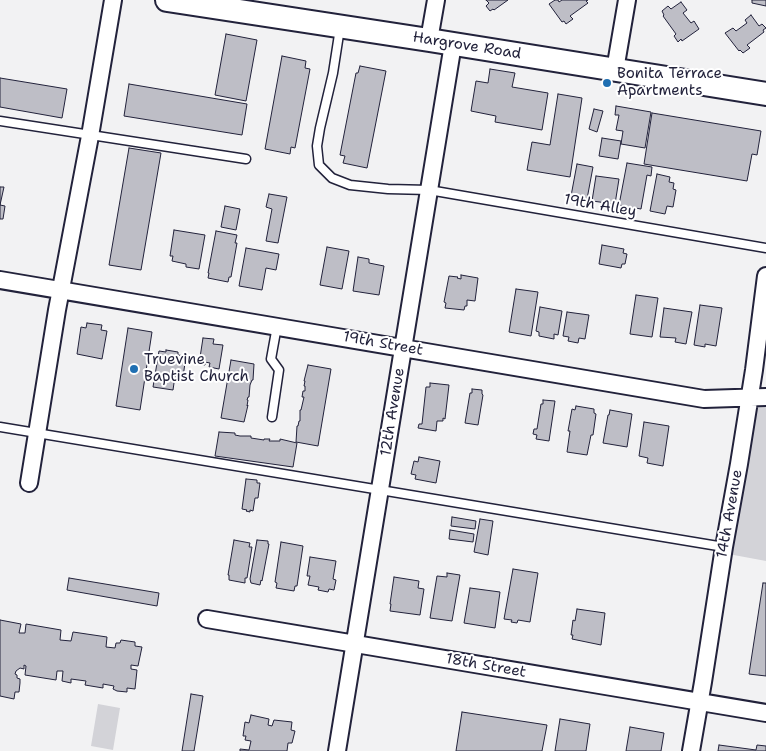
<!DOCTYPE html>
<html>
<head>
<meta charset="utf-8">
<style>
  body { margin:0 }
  canvas { display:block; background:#f2f2f3 }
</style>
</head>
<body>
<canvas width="766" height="751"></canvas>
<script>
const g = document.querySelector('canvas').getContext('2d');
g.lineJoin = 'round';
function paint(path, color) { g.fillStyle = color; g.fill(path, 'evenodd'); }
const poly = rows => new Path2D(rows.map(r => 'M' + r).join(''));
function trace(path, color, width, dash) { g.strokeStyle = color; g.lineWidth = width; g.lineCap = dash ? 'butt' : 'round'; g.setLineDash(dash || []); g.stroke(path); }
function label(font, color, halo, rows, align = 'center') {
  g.font = font + ' "Shantell Sans",sans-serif'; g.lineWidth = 4; g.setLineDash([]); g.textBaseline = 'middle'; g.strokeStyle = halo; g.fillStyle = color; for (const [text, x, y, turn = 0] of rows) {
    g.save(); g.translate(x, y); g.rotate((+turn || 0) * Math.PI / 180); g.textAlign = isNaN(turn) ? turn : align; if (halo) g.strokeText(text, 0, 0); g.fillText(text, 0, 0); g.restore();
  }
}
const green = poly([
  [749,397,766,397,766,561,723,553],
  [98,704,120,708,113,750,91,746]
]);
const building = poly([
  [486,0,508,0,494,10,493,9,490,11,486,6,489,3,486,0],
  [555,0,558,0,559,2,562,0,588,0,586,1,588,3,570,16,573,19,566,24,564,21,562,22,549,4,555,0],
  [752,0,766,0,766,6,752,3,752,0],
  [681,2,687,10,683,13,691,23,694,21,699,29,682,41,681,39,678,42,674,36,676,34,663,16,664,15,662,11,668,6,671,9,681,2],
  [751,15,759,26,762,24,766,28,763,30,764,32,747,45,750,48,743,53,740,50,739,51,725,33,733,28,736,31,747,23,745,20,751,15],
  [226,34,257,40,246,101,215,95,226,34],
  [282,56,306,61,305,68,310,69,295,148,291,147,290,154,265,149,282,56],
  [360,66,386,71,367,168,343,163,345,156,340,155,356,73,358,73,360,66],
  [490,69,515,73,512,87,548,93,542,130,495,122,496,116,471,111,476,81,488,83,490,69],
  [0,78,67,89,62,118,0,107,0,78],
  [129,84,247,104,242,135,124,116,129,84],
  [558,94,582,98,570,177,527,170,532,142,550,145,558,94],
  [616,106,651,112,645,148,621,144,623,131,616,130,619,115,615,115,616,106],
  [594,109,603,111,597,132,589,129,594,109],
  [652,113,761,131,757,155,752,154,747,181,644,164,652,113],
  [602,138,621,141,618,159,599,156,602,138],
  [129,148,161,153,141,270,109,265,129,148],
  [627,163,652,167,651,176,647,175,641,209,619,205,627,163],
  [577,164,593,167,587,199,571,196,577,164],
  [657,174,670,177,669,182,674,183,673,189,676,190,673,207,667,206,665,214,650,211,657,174],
  [596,176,619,179,615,204,592,201,596,176],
  [0,187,4,187,0,205,5,206,3,219,0,219,0,187],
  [269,194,287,197,278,243,266,241,272,209,266,207,269,194],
  [225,206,240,209,236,230,221,227,225,206],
  [174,230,205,235,199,269,186,267,186,264,172,261,173,256,170,256,174,230],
  [216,231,237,235,235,243,237,243,231,277,229,277,228,282,208,278,209,273,208,273,216,231],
  [602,245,624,249,623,253,627,254,625,264,622,264,621,268,599,264,602,245],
  [327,247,349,251,342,289,320,285,327,247],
  [246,248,279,254,276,270,266,268,262,290,239,286,246,248],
  [358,257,369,259,369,263,384,266,379,295,353,291,358,257],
  [461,275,478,278,475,301,467,300,467,306,465,306,464,310,445,308,446,303,444,302,449,276,458,277,457,278,461,279,461,275],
  [516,289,538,292,531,336,509,332,516,289],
  [636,295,658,298,652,337,630,334,636,295],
  [700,305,722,308,716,346,705,344,705,347,694,345,700,305],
  [540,307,562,311,558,335,554,334,554,339,539,336,539,332,536,331,540,307],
  [664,308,692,312,686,344,675,342,676,338,660,337,664,308],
  [567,312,589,315,585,339,579,338,578,343,568,341,569,337,563,336,567,312],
  [87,323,102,325,101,330,107,331,102,359,77,354,81,327,86,328,87,323],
  [128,328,152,332,140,410,116,406,128,328],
  [203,338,214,339,213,344,223,345,219,369,209,367,210,363,205,362,205,365,199,364,203,338],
  [166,350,178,352,178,355,186,356,183,377,175,376,173,390,153,387,159,351,166,352,166,350],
  [231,360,254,364,253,380,252,380,250,385,249,397,248,397,247,400,248,400,247,406,248,405,244,422,221,418,231,360],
  [308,365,331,369,318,446,296,442,297,426,298,426,299,421,300,421,300,410,301,410,304,397,302,397,303,391,305,391,305,386,304,386,305,381,304,381,308,365],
  [430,383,449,385,445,419,443,418,443,421,437,421,436,431,418,428,419,424,422,424,426,387,430,387,430,383],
  [472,389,482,390,482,394,483,395,478,425,465,423,470,393,472,393,472,389],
  [543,400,555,401,549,441,536,439,537,435,533,434,534,429,537,429,541,404,543,404,543,400],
  [576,406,594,409,594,413,596,414,593,435,591,435,587,455,567,452,570,431,568,431,572,409,575,410,576,406],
  [610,410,632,414,627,447,603,443,608,415,609,415,610,410],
  [644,422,669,426,663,466,647,463,648,458,639,456,644,422],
  [219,432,235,433,235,435,240,436,251,436,251,438,264,440,264,439,270,439,269,441,280,441,280,439,297,443,293,467,215,456,219,432],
  [419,457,440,461,436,483,415,479,416,475,411,474,414,461,418,462,419,457],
  [246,479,257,480,257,483,260,483,258,498,255,498,253,511,250,510,250,512,246,511,247,510,242,509,246,479],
  [452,517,476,521,475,529,451,526,452,517],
  [480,519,493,521,488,555,474,552,480,519],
  [450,530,474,534,473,542,449,539,450,530],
  [234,540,250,543,249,547,252,547,247,578,245,578,245,583,229,580,229,575,228,575,234,540],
  [257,540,268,541,268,544,269,544,262,581,261,580,260,585,251,583,250,579,257,540],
  [281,542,303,546,297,586,295,586,294,591,276,588,277,583,275,582,281,542],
  [310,557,336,561,333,579,336,580,334,590,329,589,328,592,318,590,319,587,308,585,310,576,307,576,310,557],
  [513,569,538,573,530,622,518,620,517,623,511,622,512,620,504,619,513,569],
  [447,573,460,575,452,621,430,618,437,576,447,577,447,573],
  [394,577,419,581,418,588,424,589,420,615,390,611,391,604,390,604,394,577],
  [69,578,159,593,157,606,67,590,69,578],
  [763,583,766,583,766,676,749,674,763,583],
  [470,588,500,592,495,628,464,623,470,588],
  [577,609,605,613,601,645,572,639,573,635,571,635,573,620,575,621,577,609],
  [0,620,21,624,19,633,25,633,26,624,61,630,60,640,71,641,73,632,107,637,106,647,115,648,116,643,120,643,121,640,135,642,135,646,142,647,138,666,131,665,131,669,137,670,135,689,127,688,127,692,117,691,113,689,114,686,103,684,103,688,85,685,86,681,71,679,71,683,62,681,63,671,57,671,56,680,25,675,26,666,24,665,24,669,20,668,16,671,15,674,17,675,17,678,20,679,20,683,19,692,15,692,14,699,0,696,0,620],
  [191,694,203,696,194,751,182,751,191,694],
  [462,712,547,725,542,751,456,751,462,712],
  [251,715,269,719,268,725,272,726,274,720,292,722,291,730,295,731,292,743,288,743,287,751,240,751,240,749,249,750,251,741,245,740,246,736,243,736,245,722,249,723,251,715],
  [560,719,590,724,586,751,555,751,560,719],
  [630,727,664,733,661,751,626,751,630,727],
  [719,745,756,750,757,745,766,746,766,751,718,751,719,745]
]);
const service = poly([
  [340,28,333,73,320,128,317,146,319,165,332,178,350,185,388,189,429,190,766,248],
  [0,121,246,159],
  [272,417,279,370,271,359,277,326],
  [0,427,724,547]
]);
const minor = poly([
  [429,40,436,0],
  [615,70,627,0],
  [0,280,704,399,766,397],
  [29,483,57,310,90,136,113,0],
  [207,619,766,713],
  [337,751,453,44],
  [691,751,703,682,724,547,739,464,754,370,766,276]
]);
const secondary = poly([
  [167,0,429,40,766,94]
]);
const markers = [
  [607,83,5,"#1f6fb2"],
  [134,369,5,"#1f6fb2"]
];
const streetNames = [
  ["Hargrove Road",467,46,9],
  ["19th Alley",600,206,10],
  ["19th Street",383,344,10],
  ["12th Avenue",393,412,-81],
  ["14th Avenue",730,514,-80],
  ["18th Street",486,666,10]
];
const poiNames = [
  ["Bonita Terrace",617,74],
  ["Apartments",617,91],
  ["Truevine",144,360],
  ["Baptist Church",144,377]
];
paint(green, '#d3d3d8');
paint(building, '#bebec6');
trace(building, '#22223b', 1);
trace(service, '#22223b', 11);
trace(minor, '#22223b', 20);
trace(secondary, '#22223b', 26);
trace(service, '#fff', 8);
trace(minor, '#fff', 16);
trace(secondary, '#fff', 22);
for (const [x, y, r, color] of markers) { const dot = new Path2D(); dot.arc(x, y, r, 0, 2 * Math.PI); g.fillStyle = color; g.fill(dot); trace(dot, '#fff', 2); }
label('15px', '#22223b', '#fff', streetNames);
label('15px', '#22223b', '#fff', poiNames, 'left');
</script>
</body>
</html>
